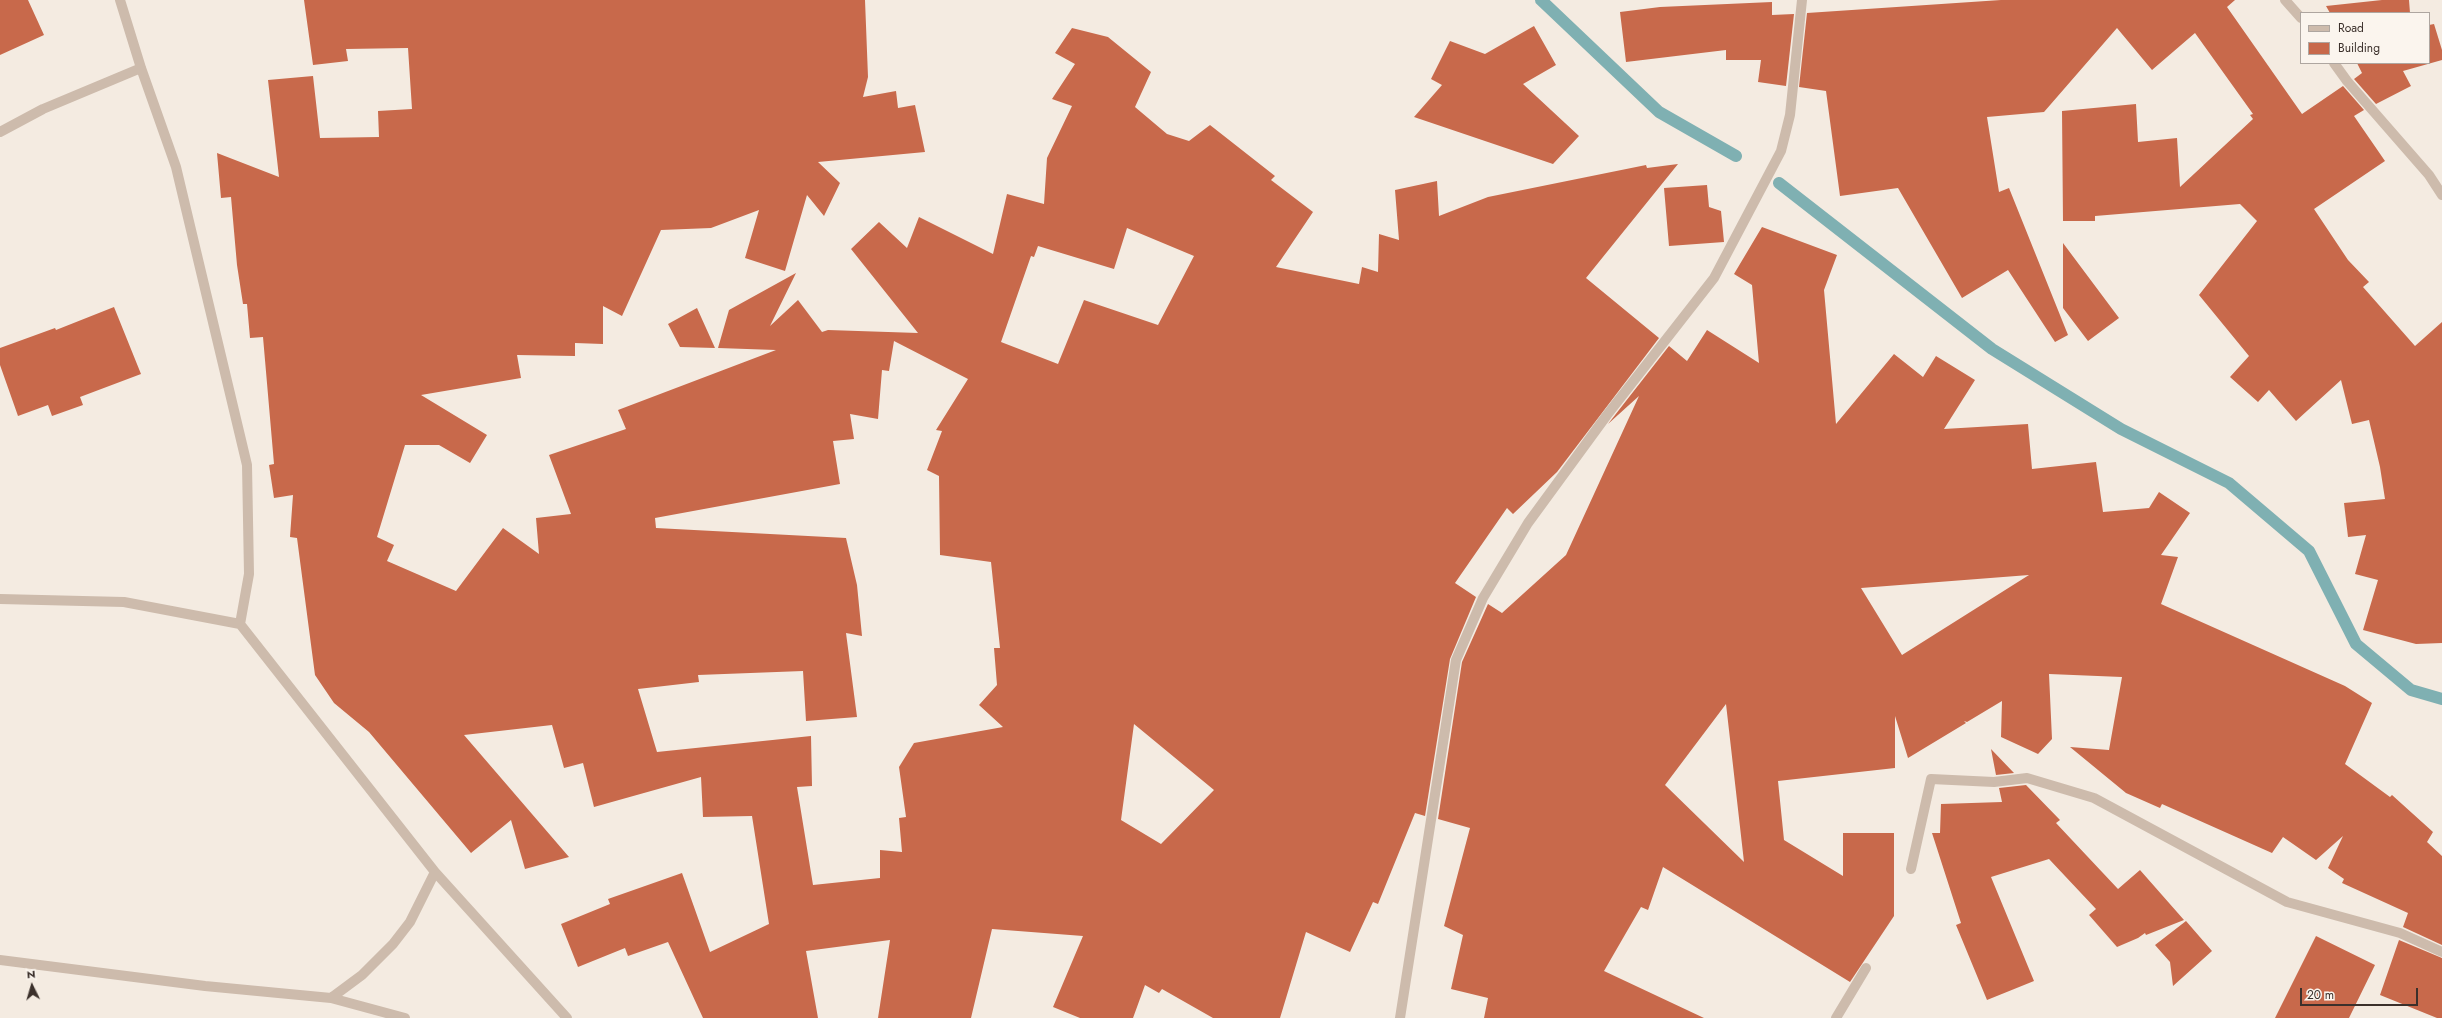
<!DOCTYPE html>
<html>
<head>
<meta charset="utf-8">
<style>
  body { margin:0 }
  #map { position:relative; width:2442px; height:1018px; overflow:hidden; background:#f4ebe1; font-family:Jost,sans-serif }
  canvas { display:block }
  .legend { position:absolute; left:2300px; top:12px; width:130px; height:52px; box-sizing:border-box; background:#fbf5ee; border:1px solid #aea6a0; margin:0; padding:5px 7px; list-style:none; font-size:12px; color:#3b302b }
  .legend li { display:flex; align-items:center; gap:8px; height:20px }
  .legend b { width:20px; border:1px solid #aea6a0 }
  .north { position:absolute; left:12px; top:966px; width:40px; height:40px; -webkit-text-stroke:3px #fbf5ee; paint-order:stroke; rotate:355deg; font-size:11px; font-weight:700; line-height:16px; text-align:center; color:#3b302b }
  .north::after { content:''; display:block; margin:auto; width:14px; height:18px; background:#3b302b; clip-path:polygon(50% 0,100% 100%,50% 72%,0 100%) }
  .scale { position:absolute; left:2300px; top:988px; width:118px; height:18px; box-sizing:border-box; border:2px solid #3b302b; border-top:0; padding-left:5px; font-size:12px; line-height:14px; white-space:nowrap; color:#3b302b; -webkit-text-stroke:3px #fbf5ee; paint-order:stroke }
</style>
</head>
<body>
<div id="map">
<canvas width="2442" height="1018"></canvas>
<ul class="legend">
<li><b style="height:5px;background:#cdbbac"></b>Road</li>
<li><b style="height:11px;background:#c8694b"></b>Building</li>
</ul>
<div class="north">N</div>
<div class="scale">20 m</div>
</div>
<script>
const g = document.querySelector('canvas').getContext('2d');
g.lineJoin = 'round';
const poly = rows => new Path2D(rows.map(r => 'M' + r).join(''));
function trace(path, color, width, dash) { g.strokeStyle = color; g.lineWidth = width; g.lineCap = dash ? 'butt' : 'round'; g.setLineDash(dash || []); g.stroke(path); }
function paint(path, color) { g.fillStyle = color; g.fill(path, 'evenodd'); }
const stream = poly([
  [1541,0,1659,112,1736,156],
  [1779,183,1992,349,2121,429,2229,483,2309,551,2356,644,2411,690,2442,699]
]);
const building = poly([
  [0,0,28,0,44,35,0,55],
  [304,0,865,0,868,77,863,97,896,91,898,108,915,105,925,152,818,162,840,183,824,216,807,195,785,271,745,258,759,210,711,228,661,230,622,316,603,306,603,344,575,343,575,356,517,355,521,378,421,395,487,435,470,463,439,445,405,445,377,537,394,545,387,561,456,591,503,528,539,554,536,518,571,514,549,455,626,429,618,410,776,350,718,348,729,310,796,273,770,326,798,300,822,332,828,330,918,333,851,249,879,222,907,248,919,217,993,254,1007,194,1044,204,1047,158,1072,106,1052,99,1075,64,1055,53,1072,28,1108,37,1151,72,1135,107,1167,134,1189,141,1210,125,1275,176,1271,180,1313,212,1276,267,1359,284,1362,267,1378,272,1379,234,1399,240,1395,190,1437,181,1439,216,1488,197,1646,165,1647,168,1678,164,1586,278,1659,338,1557,472,1513,514,1507,508,1455,583,1476,597,1450,659,1425,816,1415,813,1378,904,1373,902,1350,952,1306,932,1280,1018,1213,1018,1162,989,1159,993,1145,985,1133,1018,1080,1018,1053,1007,1083,936,992,929,971,1018,878,1018,890,940,806,951,818,1018,703,1018,668,942,628,956,625,948,578,967,561,924,610,904,608,899,682,873,710,952,769,924,752,816,703,817,701,777,594,807,583,763,564,768,552,725,464,735,569,857,525,869,511,820,471,853,369,732,334,703,315,675,297,538,290,537,293,495,274,498,269,465,274,464,263,337,250,338,247,304,243,304,237,265,231,197,221,198,217,153,279,177,268,80,313,76,320,138,379,137,378,111,412,109,408,48,346,49,348,61,313,65],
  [1127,228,1194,256,1158,325,1084,300,1058,364,1001,342,1031,256,1034,257,1038,246,1114,269],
  [894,341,968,379,936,430,942,431,927,470,939,476,940,555,991,562,1000,648,994,648,997,685,979,705,1003,727,914,743,899,767,906,817,899,818,902,852,880,850,880,878,813,885,797,787,812,786,811,736,657,752,638,689,699,682,698,675,803,671,806,721,857,717,846,633,862,636,857,585,846,538,656,528,655,518,840,484,833,441,854,439,850,414,878,419,882,370,889,371],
  [1134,724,1214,790,1161,844,1121,820],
  [2001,0,2235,0,2227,7,2302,114,2343,86,2364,110,2354,116,2385,161,2314,209,2348,260,2369,282,2363,287,2415,346,2442,322,2442,643,2416,644,2363,630,2378,580,2355,574,2366,535,2348,537,2344,503,2385,499,2380,467,2369,420,2352,424,2341,380,2296,421,2269,390,2258,402,2230,377,2249,356,2199,295,2257,221,2240,204,2095,216,2095,221,2063,221,2062,111,2136,104,2138,142,2177,138,2180,187,2253,119,2250,115,2253,114,2195,33,2152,70,2117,28,2044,112,1987,117,1999,192,2009,188,2068,335,2055,342,2008,270,1962,298,1898,188,1840,196,1826,91,1799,87,1807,13],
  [2382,0,2409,0,2410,13,2330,13,2326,6],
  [1772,2,1772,15,1794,14,1786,86,1758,82,1761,60,1726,60,1726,50,1626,62,1620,12,1660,7],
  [2434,24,2442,50,2442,60,2403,71,2411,86,2376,104,2354,79,2362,73,2357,63,2429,63,2429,25],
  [1534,26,1556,65,1523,84,1579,136,1553,164,1414,117,1442,85,1431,79,1450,41,1485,54],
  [1707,185,1709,207,1721,211,1724,242,1669,246,1664,188],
  [1762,227,1837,255,1824,290,1836,424,1894,354,1923,377,1936,356,1975,380,1944,429,2028,424,2032,469,2096,462,2103,512,2149,508,2159,492,2190,513,2161,555,2178,557,2161,604,2345,686,2372,703,2345,764,2390,797,2392,795,2433,832,2427,842,2442,856,2442,945,2403,927,2408,913,2342,883,2344,879,2328,868,2343,836,2316,860,2283,837,2272,853,2162,804,2160,808,2126,793,2070,747,2109,750,2122,677,2049,674,2052,739,2038,754,2001,737,2002,701,1967,722,1964,721,1966,723,1908,758,1895,716,1895,768,1778,781,1784,840,1843,876,1843,833,1894,833,1894,916,1850,982,1663,867,1648,910,1641,907,1604,971,1704,1018,1484,1018,1488,998,1451,989,1463,935,1444,926,1470,828,1438,819,1462,662,1488,604,1502,613,1566,555,1639,396,1608,424,1669,346,1687,361,1707,330,1759,363,1752,285,1734,274],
  [2029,575,1902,655,1861,588],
  [1726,704,1744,862,1665,785],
  [2063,243,2119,318,2088,341,2063,308],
  [114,307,141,374,80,397,83,405,52,416,48,405,18,416,0,365,0,348,55,328,56,330],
  [697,308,715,348,680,347,668,324],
  [1991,749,2014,773,1996,775],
  [2026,785,2060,820,2056,823,2118,889,2140,870,2184,920,2146,935,2145,933,2138,938,2117,947,2089,915,2096,909,2049,859,1991,877,2034,981,1987,1000,1956,925,1961,923,1932,833,1940,833,1941,804,2002,802,1999,788],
  [2186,921,2212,951,2173,986,2170,962,2155,945],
  [2316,936,2375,965,2349,1018,2275,1018],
  [2399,940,2442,958,2442,1018,2437,1018,2380,995]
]);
const street = poly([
  [120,0,141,68,176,167,247,465,249,574,240,624],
  [2285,0,2301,18],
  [2334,63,2347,81,2429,175,2442,195],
  [0,132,43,109,141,68],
  [0,599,124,602,240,624,435,872,567,1018],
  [1911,869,1931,779,1994,782,2027,778,2094,798,2287,902,2400,933,2442,952],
  [0,960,205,986,331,998,405,1018],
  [331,998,362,975,393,944,410,922,435,872],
  [1400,1018,1456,660,1483,598,1528,523,1607,415,1714,278,1781,151,1790,115,1802,0],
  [1836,1018,1866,968]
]);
trace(stream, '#7fb0b2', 12);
paint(building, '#c8694b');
trace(street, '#cdbbac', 10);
</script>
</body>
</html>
